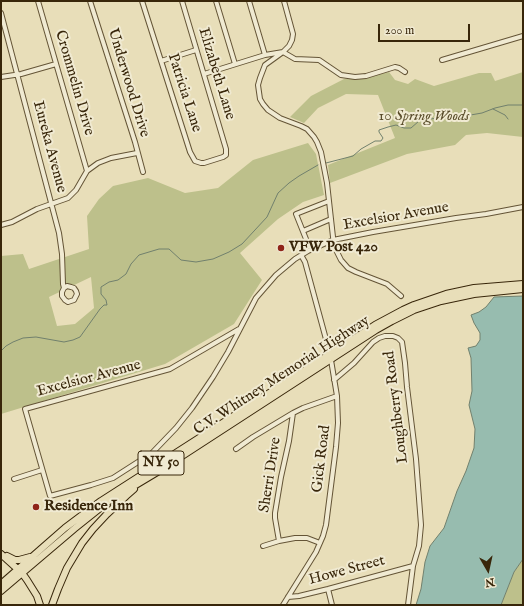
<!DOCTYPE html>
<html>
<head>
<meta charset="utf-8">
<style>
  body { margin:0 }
  #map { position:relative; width:524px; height:606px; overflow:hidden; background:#e8deb9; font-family:"IM FELL English",serif }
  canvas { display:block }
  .frame { position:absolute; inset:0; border:2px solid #38260a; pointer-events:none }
  .north { position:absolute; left:468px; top:550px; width:40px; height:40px; -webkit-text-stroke:3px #f0ead2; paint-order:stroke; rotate:171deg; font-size:11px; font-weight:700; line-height:16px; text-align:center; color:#38260a }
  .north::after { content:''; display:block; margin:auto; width:14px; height:18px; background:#38260a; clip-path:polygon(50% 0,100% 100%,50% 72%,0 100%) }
  .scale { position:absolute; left:378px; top:24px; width:92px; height:18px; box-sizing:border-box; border:2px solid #38260a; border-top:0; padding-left:5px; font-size:12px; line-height:14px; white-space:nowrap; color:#38260a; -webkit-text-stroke:3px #f0ead2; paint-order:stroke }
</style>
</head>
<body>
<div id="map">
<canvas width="524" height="606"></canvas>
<div class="frame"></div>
<div class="north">N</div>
<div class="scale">200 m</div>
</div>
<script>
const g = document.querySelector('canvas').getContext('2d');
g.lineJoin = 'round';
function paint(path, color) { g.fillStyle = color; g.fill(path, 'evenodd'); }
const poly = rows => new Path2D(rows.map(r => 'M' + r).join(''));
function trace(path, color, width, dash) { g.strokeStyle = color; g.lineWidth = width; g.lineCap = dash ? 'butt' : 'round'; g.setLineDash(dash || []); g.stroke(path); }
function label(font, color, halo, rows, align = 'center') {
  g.font = font + ' "IM FELL English",serif'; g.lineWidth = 4; g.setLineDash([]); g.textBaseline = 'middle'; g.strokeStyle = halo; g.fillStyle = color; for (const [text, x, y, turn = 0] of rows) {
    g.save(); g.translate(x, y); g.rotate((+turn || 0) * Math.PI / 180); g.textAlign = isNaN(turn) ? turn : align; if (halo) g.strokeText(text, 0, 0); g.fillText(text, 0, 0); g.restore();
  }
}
const green = poly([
  [389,72,395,80,408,84,415,79,434,86,479,73,491,73,495,81,523,72,523,137,487,133,466,135,455,145,407,154,330,183,328,165,395,138,378,95,346,94,318,108,304,123,290,117,311,96,344,79,366,77],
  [308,143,316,154,324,195,303,202,278,219,240,253,262,280,234,324,165,364,1,414,1,256,23,254,29,269,89,249,87,216,99,199,113,186,148,178,185,193,218,188,253,160],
  [91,277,94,308,75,324,57,326,49,297],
  [523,559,523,605,501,605,514,572]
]);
const water = poly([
  [523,296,523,559,514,572,501,605,416,605,421,589,425,562,430,546,444,528,457,491,466,471,474,448,475,429,469,405,472,391,471,358,468,348,476,346,480,340,480,333,474,323,471,315,479,312,486,307,494,297,523,296]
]);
const stream = poly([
  [493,109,505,115,508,119],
  [326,163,353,156,361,149,375,141,381,141,383,138,379,132,379,130,388,127,396,125,404,128,411,128,419,121,428,119,459,117,482,113,495,108,508,105,523,105],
  [1,351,6,346,13,342,23,338,36,337,64,342,73,340,80,337,100,309,104,305,107,305,106,300,101,294,101,287,109,282,118,280,126,274,131,264,139,255,159,249,169,249,181,260,196,262,213,259,229,252,242,244,267,217,278,193,289,183,299,176,318,165]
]);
const minor = poly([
  [38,1,87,171],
  [90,1,135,142,143,172],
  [142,1,190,152,195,161,201,163,204,163,223,157,226,155,226,149,182,1],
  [216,1,235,64],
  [249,1,265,55],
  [1,13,59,233,62,254,63,284,64,288,62,292,62,296,65,300,68,302,74,300,77,294,76,291,74,288,71,287,67,286,64,288],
  [442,60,523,36],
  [161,61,196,50],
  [204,74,265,55,283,52,289,46,292,40,293,34,284,1],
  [1,77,21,74,56,64],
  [1,225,12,222,37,209,68,198,76,190,87,171,98,163,111,158,137,153],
  [303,231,331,219],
  [306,239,296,214,329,201],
  [401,296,387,284,356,272,348,268,341,260,334,246,327,183,321,152,317,142,314,137,307,129,301,126,280,118,268,110,263,104,260,99,258,85,260,78,265,65,283,52,295,59,319,60,341,75,355,77,366,76,395,67,399,68,405,72],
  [239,329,170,369,25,409,50,496,91,485,113,478,152,453,176,428,192,408,213,377,228,352,256,298,276,275,295,259,308,251,333,240,373,232,456,218,486,214,523,207],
  [334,380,354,363,373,342,379,338,385,336,393,336,398,338,402,342,405,363,407,387,416,459,421,525,419,546,413,566,408,605],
  [236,449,253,437,293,413,303,408,337,396],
  [14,479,42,470],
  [279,541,275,518,275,513,281,477,289,441,293,413],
  [263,546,279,541,295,538,307,538,320,543],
  [328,589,332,605],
  [288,597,299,596,328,589,413,566],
  [283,605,316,552,323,536,326,525,336,447,338,423,337,396,330,354,305,262,301,255]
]);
const highway = poly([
  [1,554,22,573,27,580,37,596,40,605],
  [7,556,15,560,19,560,30,557],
  [1,584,65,528,101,501,375,325,403,310,414,305,446,294,474,288,523,284],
  [1,591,74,529,109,501,159,471,376,330,392,321,414,310,441,301,474,294,523,289],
  [52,605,58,589,67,568,82,543,93,529,107,514,126,496,134,489]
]);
const markers = [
  [281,248,4,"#8f2418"],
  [36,507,4,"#8f2418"]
];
const shields = [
  [161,463,46]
];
const shieldNames = [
  ["NY 50",161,463]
];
const streetNames = [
  ["Elizabeth Lane",216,74,73],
  ["Crommelin Drive",74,83,74],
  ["Underwood Drive",128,83,73],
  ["Patricia Lane",184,93,72],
  ["Eureka Avenue",49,147,75],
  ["Excelsior Avenue",396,217,-10],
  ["C.V. Whitney Memorial Highway",282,376,-33],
  ["Excelsior Avenue",89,379,-15],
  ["Loughberry Road",397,407,-97],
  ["Gick Road",322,459,-83],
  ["Sherri Drive",271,475,-81],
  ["Howe Street",347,571,-15]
];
const parkNames = [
  ["10 Spring Woods",424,117]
];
const poiNames = [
  ["VFW Post 420",289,248],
  ["Residence Inn",44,507]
];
paint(green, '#bdc08b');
paint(water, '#97bcaf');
trace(water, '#71806d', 1);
trace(stream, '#71806d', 1);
trace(minor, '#645436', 6);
trace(highway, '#38260a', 8);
trace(minor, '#f0ead2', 4);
trace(highway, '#e8deb9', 6);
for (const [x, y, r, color] of markers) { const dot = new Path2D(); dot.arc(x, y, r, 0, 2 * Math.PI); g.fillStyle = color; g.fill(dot); trace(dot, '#f0ead2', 1.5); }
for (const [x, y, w] of shields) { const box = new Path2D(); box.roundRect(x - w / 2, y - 12, w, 24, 3); g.fillStyle = '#f0ead2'; g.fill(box); trace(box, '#38260a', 1); }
label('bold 14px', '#38260a', null, shieldNames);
label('15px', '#38260a', '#f0ead2', streetNames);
label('italic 15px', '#594c2a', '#f0ead2', parkNames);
label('bold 15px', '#38260a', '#f0ead2', poiNames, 'left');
</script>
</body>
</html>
